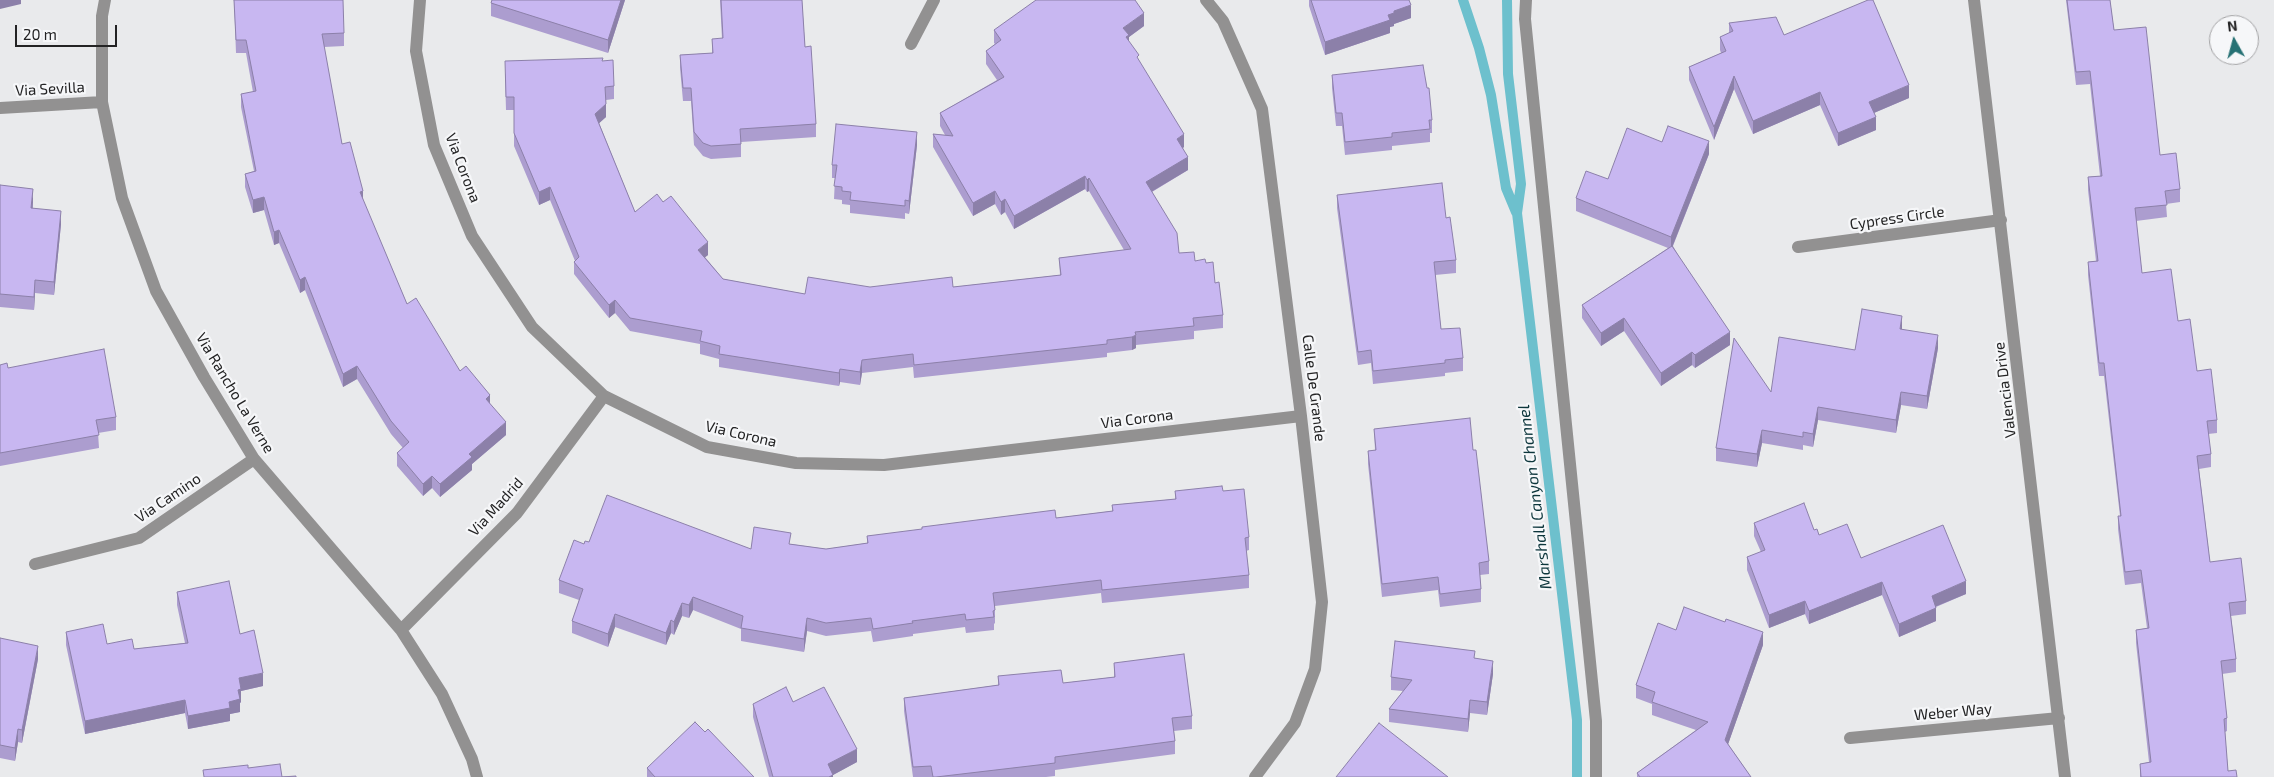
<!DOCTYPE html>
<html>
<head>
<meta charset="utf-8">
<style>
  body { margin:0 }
  #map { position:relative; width:2274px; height:777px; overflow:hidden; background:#e9eaec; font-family:"Exo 2",sans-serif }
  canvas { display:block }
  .north { position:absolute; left:2209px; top:15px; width:50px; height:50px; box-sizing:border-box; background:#f6f7f9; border:1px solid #a2a2a4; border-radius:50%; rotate:353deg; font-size:14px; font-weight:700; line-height:20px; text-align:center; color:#232324 }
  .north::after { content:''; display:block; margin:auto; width:18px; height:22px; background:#267174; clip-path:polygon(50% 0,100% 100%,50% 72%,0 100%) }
  .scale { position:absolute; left:15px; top:25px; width:102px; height:22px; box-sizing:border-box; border:2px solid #232324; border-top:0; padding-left:6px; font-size:15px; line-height:18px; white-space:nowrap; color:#232324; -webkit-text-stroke:4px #f6f7f9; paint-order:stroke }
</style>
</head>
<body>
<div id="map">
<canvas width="2274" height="777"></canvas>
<div class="north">N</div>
<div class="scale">20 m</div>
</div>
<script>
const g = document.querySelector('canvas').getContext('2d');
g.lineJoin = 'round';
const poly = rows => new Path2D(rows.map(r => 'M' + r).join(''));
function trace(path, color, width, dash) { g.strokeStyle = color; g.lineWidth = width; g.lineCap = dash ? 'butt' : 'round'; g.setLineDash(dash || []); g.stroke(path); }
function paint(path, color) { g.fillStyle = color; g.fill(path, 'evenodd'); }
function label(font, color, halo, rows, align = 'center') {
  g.font = font + ' "Exo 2",sans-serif'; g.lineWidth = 4.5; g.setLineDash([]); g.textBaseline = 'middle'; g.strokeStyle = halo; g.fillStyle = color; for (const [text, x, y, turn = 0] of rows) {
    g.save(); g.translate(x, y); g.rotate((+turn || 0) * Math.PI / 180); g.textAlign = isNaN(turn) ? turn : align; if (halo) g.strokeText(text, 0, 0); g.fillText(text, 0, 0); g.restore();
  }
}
const stream = poly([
  [1463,0,1479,48,1491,95,1506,188,1516,212],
  [1507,0,1508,74,1521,184,1517,213,1577,720,1577,777]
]);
const service = poly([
  [1526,0,1525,19,1596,721,1596,777]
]);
const minor = poly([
  [105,0,102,16,102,102,122,198,156,291,204,377,254,459,401,630,442,694,472,759,477,777],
  [420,0,416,51,434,145,472,236,532,327,604,396,707,447,796,463,884,465,1301,416],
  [1206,0,1223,21,1262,109,1301,416,1322,602,1315,669,1295,723,1255,777],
  [1974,0,2065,777],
  [911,44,934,0],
  [0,108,102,102],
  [1798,247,2001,220],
  [35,564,139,538,254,459],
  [401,630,517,513,604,396],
  [1850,738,2059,718]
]);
const wall = poly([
  [234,0,344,33,344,46,324,47,342,144,363,201,407,304,460,371,490,404,506,435,472,464,472,470,440,497,432,488,423,496,397,466,397,453,403,448,391,434,357,379,343,387,305,290,300,293,279,243,274,245,264,210,253,213,245,187,245,174,254,171,241,107,241,94,253,92,246,53,236,53],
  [625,0,608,53,491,16,491,3],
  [720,0,802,0,805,47,816,124,816,137,741,142,741,157,711,159,703,156,694,145,691,101,683,101,680,68,680,55,712,53,712,39,722,39],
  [1309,0,1409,0,1411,18,1394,24,1394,26,1390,27,1390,33,1325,55,1309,6],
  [2066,0,2110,0,2114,30,2160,155,2180,189,2180,202,2166,204,2167,217,2136,221,2142,273,2178,321,2197,371,2217,420,2217,433,2208,434,2211,454,2211,467,2199,469,2210,562,2246,601,2246,614,2231,616,2236,659,2236,672,2222,674,2227,718,2227,731,2225,732,2228,771,2237,777,2140,777,2140,764,2149,762,2136,643,2136,630,2147,628,2141,583,2125,585,2118,529,2118,516,2120,516,2104,376,2099,376,2088,275,2088,262,2096,261,2088,190,2088,177,2100,176,2090,84,2076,85],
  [1729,23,1784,35,1909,98,1874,113,1876,130,1838,146,1820,105,1753,134,1734,89,1714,140,1689,80,1689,67,1721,53,1720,50,1720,37,1729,33],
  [1144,26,1129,37,1129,42,1184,147,1183,148,1188,170,1152,192,1179,253,1195,261,1206,263,1215,283,1223,315,1223,328,1194,331,1194,339,1136,345,1136,348,1132,350,1107,353,1107,357,914,378,913,367,862,373,860,385,840,382,839,386,719,367,719,359,700,354,700,344,630,331,615,313,609,318,574,274,574,262,575,261,550,200,539,205,514,146,514,110,506,110,505,74,603,61,614,86,614,99,606,100,606,117,599,123,635,212,708,255,705,257,723,279,805,294,870,287,953,287,1060,275,1059,258,1124,250,1089,191,1087,192,1085,189,1014,229,1005,212,1001,215,995,204,973,216,933,147,933,134,945,135,940,126,940,113,997,80,986,64,986,51,995,44,994,43,994,30],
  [1332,75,1432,120,1432,133,1430,133,1430,142,1392,146,1392,150,1345,155,1342,126,1336,126,1332,88],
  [1662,142,1709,154,1673,246,1730,345,1695,368,1692,365,1661,386,1624,331,1601,346,1582,318,1582,305,1668,248,1576,211,1576,198,1608,179],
  [917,145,909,214,905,213,905,219,850,213,850,205,842,204,842,200,834,199,835,178,832,178,832,165],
  [0,185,33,202,33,208,61,224,54,295,35,293,34,310,0,307],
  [1337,195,1446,218,1456,260,1456,273,1435,275,1441,329,1463,358,1463,371,1445,373,1445,376,1373,384,1371,363,1358,365,1337,208],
  [1902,329,1938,348,1927,409,1901,405,1896,433,1818,420,1813,447,1803,445,1803,450,1762,443,1757,467,1716,461,1716,448,1771,392,1855,350],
  [0,365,116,417,116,430,98,433,99,448,0,466],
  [1374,429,1473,450,1489,561,1489,574,1480,575,1481,589,1481,602,1440,607,1438,590,1382,597,1368,464,1368,451,1375,450],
  [1175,491,1223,491,1249,537,1249,550,1246,551,1249,575,1249,588,1102,603,1101,593,995,606,995,623,994,624,994,630,966,633,965,627,913,634,913,636,873,642,871,631,826,636,807,631,804,652,741,641,741,629,693,610,689,618,682,616,674,635,671,633,666,645,615,627,608,647,572,633,572,621,579,600,559,593,559,580,584,544,589,542,751,549,791,544,826,549,867,543,867,536,1056,518,1112,511,1112,505,1175,499],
  [1754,523,1814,530,1819,535,1861,558,1966,594,1936,607,1936,621,1899,637,1882,595,1809,624,1805,614,1769,628,1747,570,1747,557,1761,552,1754,536],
  [177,592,240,634,263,686,241,691,241,702,240,703,240,712,230,714,230,721,188,729,185,713,85,734,66,645,66,632,107,644,134,649,185,643,177,605],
  [1676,630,1763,645,1728,744,1751,777,1637,777,1637,773,1696,730,1652,715,1652,704,1636,698,1636,685],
  [0,638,38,659,22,743,18,742,15,761,0,758],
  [1475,658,1493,674,1487,715,1470,713,1468,732,1389,722,1389,709,1403,691,1391,690,1391,677],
  [1114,663,1192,716,1192,729,1174,731,1175,741,1175,754,1055,770,1055,776,1046,777,913,777,904,711,904,698,998,685,998,676,1063,683,1114,677],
  [793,702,857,762,833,775,833,777,769,777,753,717,753,704],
  [705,732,754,777,647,777,647,768]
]);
const shadedWall = poly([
  [0,0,21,0,21,4,0,9],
  [621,0,625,0,608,53,608,40],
  [1411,5,1411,18,1394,24,1394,26,1390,27,1390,33,1325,55,1325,42,1388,15,1394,11],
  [1144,13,1144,26,1129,37,1129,48,1123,28],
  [1734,76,1734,89,1714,140,1714,127],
  [1909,85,1909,98,1869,115,1869,102],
  [1820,92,1820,105,1753,134,1753,121],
  [606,104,606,117,595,127,595,114],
  [1876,117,1876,130,1838,146,1838,133],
  [917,132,917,145,909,214,909,201],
  [1184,134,1184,147,1177,152,1177,139],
  [1709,141,1709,154,1671,250,1671,237],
  [1188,157,1188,170,1146,195,1146,182],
  [1085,176,1085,189,1014,229,1014,216],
  [1089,178,1089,191,1087,192,1087,180],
  [550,187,550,200,539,205,539,192],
  [33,189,33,202,31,221,31,208],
  [363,191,363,204,360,192],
  [995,191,995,204,973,216,973,203],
  [264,197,264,210,253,213,253,200],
  [1005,199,1005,212,1001,215,1001,202],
  [61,211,61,224,54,295,54,282],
  [279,230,279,243,274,245,274,232],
  [708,242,708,255,698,263,698,250],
  [305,277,305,290,300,293,300,280],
  [35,280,35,293,34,310,34,297],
  [615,300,615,313,609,318,609,305],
  [1902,316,1902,329,1900,329],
  [1624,318,1624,331,1601,346,1601,333],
  [1730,332,1730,345,1695,368,1695,355],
  [1136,335,1136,348,1132,350,1132,337],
  [1938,335,1938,348,1927,409,1927,396],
  [1692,352,1692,365,1661,386,1661,373],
  [862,360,862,373,860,385,860,372],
  [357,366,357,379,343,387,343,374],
  [840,369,840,382,839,386,839,373],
  [1901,392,1901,405,1896,433,1896,420],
  [490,395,490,408,486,399],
  [1818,407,1818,420,1813,447,1813,434],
  [506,422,506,435,472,464,472,470,440,497,440,484,469,454],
  [1762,430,1762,443,1757,467,1757,454],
  [432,476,432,488,423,496,423,484],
  [1966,581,1966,594,1932,608,1932,596],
  [1882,582,1882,595,1809,624,1809,611],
  [693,597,693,610,689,618,689,605],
  [1805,601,1805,614,1769,628,1769,615],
  [682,603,682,616,674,635,674,622],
  [1936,608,1936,621,1899,637,1899,624],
  [615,614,615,627,608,647,608,634],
  [807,618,807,631,804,652,804,639],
  [671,620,671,633,666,645,666,633],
  [1763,632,1763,645,1725,753,1725,740],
  [38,646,38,659,22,743,22,730],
  [1493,661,1493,674,1487,715,1487,702],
  [263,673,263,686,241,691,241,702,240,703,240,712,230,714,230,721,188,729,188,716,229,702,239,678],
  [185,700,185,713,85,734,85,721],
  [1470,700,1470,713,1468,732,1468,719],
  [18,729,18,742,15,761,15,748],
  [857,749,857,762,833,775,833,777,828,777,828,764]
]);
const building = poly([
  [234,0,343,0,344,33,322,34,342,144,350,142,363,191,360,192,407,304,416,298,460,371,466,366,490,395,486,399,506,422,469,454,472,457,440,484,432,476,423,484,397,453,409,442,391,421,357,366,343,374,305,277,300,280,279,230,274,232,264,197,253,200,245,174,256,171,241,94,256,91,246,40,236,40,234,0],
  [492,0,621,0,608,40,491,3,492,0],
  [721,0,802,0,805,47,811,46,816,124,740,129,741,144,711,146,703,143,694,132,691,88,683,88,680,55,713,53,712,39,723,38,721,0],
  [1036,0,1135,0,1144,13,1123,28,1129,35,1126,37,1139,55,1137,57,1184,134,1177,139,1188,157,1146,182,1177,233,1179,253,1194,252,1195,261,1205,259,1206,263,1213,262,1215,283,1219,282,1223,315,1193,318,1194,326,1135,332,1136,335,1132,337,1107,340,1107,344,914,365,913,354,862,360,860,372,840,369,839,373,719,354,720,346,700,341,702,331,630,318,615,300,609,305,574,262,579,257,550,187,539,192,514,133,514,97,506,97,505,61,603,58,602,61,613,60,614,86,605,87,606,104,595,114,635,212,657,194,663,202,671,196,708,242,698,250,723,279,805,294,808,277,870,287,952,277,953,287,1061,275,1059,258,1131,249,1089,178,1087,180,1085,176,1014,216,1005,199,1001,202,995,191,973,203,933,134,953,136,940,113,1004,77,986,51,1001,40,994,30,1036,0],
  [1311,0,1409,0,1411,5,1394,11,1394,13,1388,15,1390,20,1325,42,1311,0],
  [1868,0,1873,0,1909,85,1869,102,1876,117,1838,133,1820,92,1753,121,1734,76,1714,127,1689,67,1726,51,1720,37,1733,31,1729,23,1776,17,1784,35,1868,0],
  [2067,0,2110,0,2114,30,2146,27,2160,155,2176,153,2180,189,2165,191,2167,205,2135,208,2142,273,2171,269,2178,321,2190,319,2197,371,2211,369,2217,420,2207,421,2211,454,2197,456,2210,562,2241,558,2246,601,2229,603,2236,659,2221,661,2227,718,2224,719,2228,771,2236,770,2237,777,2141,777,2140,764,2151,762,2136,630,2149,628,2141,570,2125,572,2118,516,2121,516,2104,363,2099,363,2088,262,2098,261,2088,177,2102,176,2090,71,2076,72,2067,0],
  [1423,65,1427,88,1429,88,1432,120,1429,120,1430,129,1392,133,1392,137,1345,142,1342,113,1336,113,1332,75,1423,65],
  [836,124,917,132,909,201,905,200,905,206,850,200,851,192,842,191,842,187,834,186,837,165,832,165,836,124],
  [1668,126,1709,141,1671,237,1576,198,1586,171,1608,179,1627,128,1662,142,1668,126],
  [1442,183,1446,218,1450,217,1456,260,1434,262,1441,329,1460,328,1463,358,1445,360,1445,363,1373,371,1371,350,1358,352,1337,195,1442,183],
  [0,185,33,189,31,208,61,211,54,282,35,280,34,297,0,294,0,185],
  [1672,246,1730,332,1695,355,1692,352,1661,373,1624,318,1601,333,1582,305,1672,246],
  [1862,309,1902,316,1900,329,1938,335,1927,396,1901,392,1896,420,1818,407,1813,434,1803,432,1803,437,1762,430,1757,454,1716,448,1734,338,1771,392,1779,337,1855,350,1862,309],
  [104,349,116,417,96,420,99,435,0,453,0,365,7,363,8,368,104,349],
  [1470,418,1473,450,1476,450,1489,561,1479,563,1481,589,1440,594,1438,577,1382,584,1368,451,1376,450,1374,429,1470,418],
  [1222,486,1223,491,1244,489,1249,537,1245,538,1249,575,1102,590,1101,580,993,593,995,610,993,611,994,617,966,620,965,614,912,621,913,623,873,629,871,618,826,623,807,618,804,639,741,628,743,616,693,597,689,605,682,603,674,622,671,620,666,633,615,614,608,634,572,621,583,589,559,580,574,540,584,544,585,541,589,542,607,495,751,549,754,527,791,533,789,544,826,549,868,543,867,536,922,529,922,527,1055,510,1056,518,1113,511,1112,505,1176,499,1175,491,1222,486],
  [1804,503,1814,530,1817,529,1819,535,1847,524,1861,558,1943,525,1966,581,1932,596,1936,608,1899,624,1882,582,1809,611,1805,601,1769,615,1747,557,1765,550,1754,523,1804,503],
  [229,581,240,634,254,630,263,673,239,678,241,689,238,690,240,699,229,702,230,708,188,716,185,700,85,721,66,632,103,624,107,644,132,639,134,649,188,643,177,592,229,581],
  [1684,607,1725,622,1726,619,1763,632,1725,740,1751,777,1640,777,1637,773,1708,722,1652,702,1655,692,1636,685,1658,623,1676,630,1684,607],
  [0,638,38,646,22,730,18,729,15,748,0,745,0,638],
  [1395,641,1475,651,1474,658,1493,661,1487,702,1470,700,1468,719,1389,709,1412,680,1391,677,1395,641],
  [1184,654,1192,716,1172,718,1175,741,1055,757,1055,763,936,777,933,777,931,766,913,767,904,698,999,685,998,676,1061,670,1063,683,1115,677,1114,663,1184,654],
  [786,687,793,702,824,687,857,749,828,764,833,775,829,777,773,777,753,704,786,687],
  [695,722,705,732,708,729,754,777,655,777,647,768,695,722],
  [1379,723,1448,777,1336,777,1379,723],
  [280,764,282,777,296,776,296,777,204,777,203,770,248,765,248,768,280,764]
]);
const streetNames = [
  ["Via Sevilla",50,89,-3],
  ["Via Corona",463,168,69],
  ["Cypress Circle",1897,218,-8],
  ["Calle De Grande",1314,388,83],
  ["Valencia Drive",2005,390,-97],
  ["Via Rancho La Verne",235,393,59],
  ["Via Corona",1137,419,-7],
  ["Via Corona",741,434,13],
  ["Via Camino",168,498,-34],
  ["Via Madrid",496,507,-48],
  ["Weber Way",1953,712,-5]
];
const waterNames = [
  ["Marshall Canyon Channel",1535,497,-97]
];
trace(stream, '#6dc0cd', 10);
trace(service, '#929191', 12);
trace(minor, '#929191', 12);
paint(wall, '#ac9dcf');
paint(shadedWall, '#8c80a9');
paint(building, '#c8b7f1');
trace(building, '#8c80a9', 1);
label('15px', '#232324', '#f6f7f9', streetNames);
label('italic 16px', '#0d363c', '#f6f7f9', waterNames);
</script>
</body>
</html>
